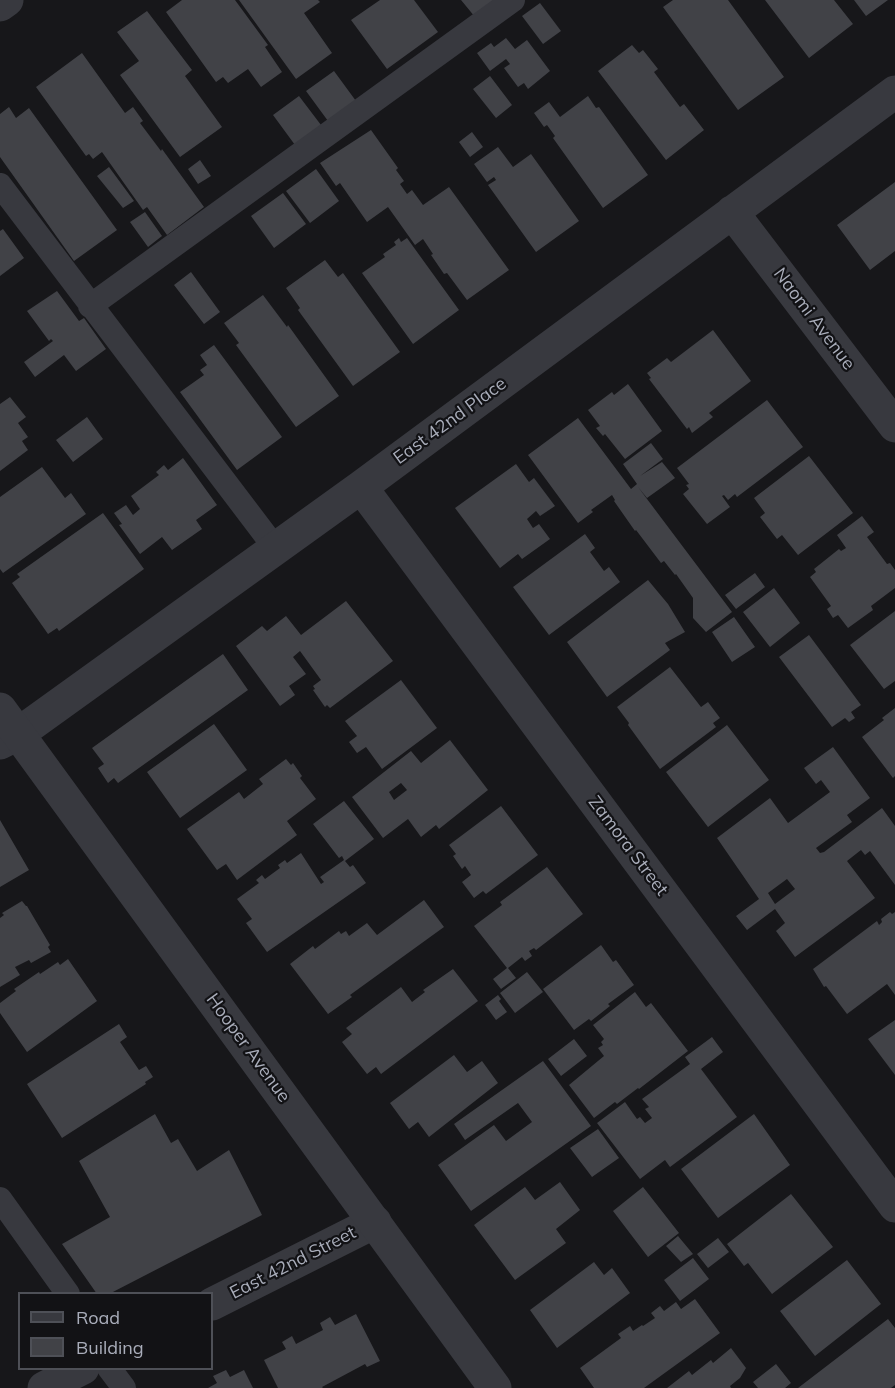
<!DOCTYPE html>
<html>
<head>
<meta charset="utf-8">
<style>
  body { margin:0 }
  #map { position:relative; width:895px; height:1388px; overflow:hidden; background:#17171a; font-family:Mulish,sans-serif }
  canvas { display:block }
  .legend { position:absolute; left:18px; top:1292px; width:195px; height:78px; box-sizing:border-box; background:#121215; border:2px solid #4e5057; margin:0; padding:8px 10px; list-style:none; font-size:18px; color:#a9adba }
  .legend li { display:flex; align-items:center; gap:12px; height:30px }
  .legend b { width:30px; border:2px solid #4e5057 }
</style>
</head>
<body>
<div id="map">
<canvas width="895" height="1388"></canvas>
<ul class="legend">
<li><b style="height:8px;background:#38393f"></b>Road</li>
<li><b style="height:16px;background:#414247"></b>Building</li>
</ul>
</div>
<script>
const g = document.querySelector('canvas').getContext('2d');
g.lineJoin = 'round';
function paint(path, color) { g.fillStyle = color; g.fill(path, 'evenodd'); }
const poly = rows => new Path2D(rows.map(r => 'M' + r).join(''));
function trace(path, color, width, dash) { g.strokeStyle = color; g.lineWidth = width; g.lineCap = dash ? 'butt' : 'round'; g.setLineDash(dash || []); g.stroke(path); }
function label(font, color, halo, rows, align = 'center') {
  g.font = font + ' Mulish,sans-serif'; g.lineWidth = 4.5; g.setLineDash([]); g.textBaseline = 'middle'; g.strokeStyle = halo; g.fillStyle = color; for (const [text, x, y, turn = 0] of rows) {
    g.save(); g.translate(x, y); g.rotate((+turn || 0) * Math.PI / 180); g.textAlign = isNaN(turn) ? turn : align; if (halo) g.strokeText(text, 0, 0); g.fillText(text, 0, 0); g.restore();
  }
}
const building = poly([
  [182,0,235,0,268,45,265,47,282,72,261,87,248,69,228,83,223,77,216,82,166,12],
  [239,0,318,0,320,2,304,13,332,53,296,79],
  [380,0,414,0,438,32,387,69,351,20],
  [461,0,498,0,475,17],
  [673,0,728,0,784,77,738,110,663,7],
  [765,0,834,0,853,24,809,58],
  [854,0,888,0,866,16],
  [540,3,561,31,543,44,522,16],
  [147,11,192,70,185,76,222,127,180,157,120,75,139,61,117,32],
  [506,38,515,49,527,40,550,71,528,89,524,83,518,87,504,68,510,64,506,59,490,71,477,53,491,43,494,47],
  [632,45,639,53,643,50,658,69,654,72,680,107,684,104,704,130,666,160,598,71],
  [82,53,125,113,133,107,143,121,140,123,161,151,162,149,204,207,167,235,147,207,143,210,102,152,93,159,89,154,86,156,36,87],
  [334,71,356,101,328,121,306,91],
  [490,76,512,105,496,118,473,89],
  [299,96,321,125,295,145,273,115],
  [588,96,596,108,599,107,648,175,603,208,553,138,555,136,547,125,544,127,534,113,549,102,560,117],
  [9,107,16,118,29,108,117,230,74,261,0,157,0,114],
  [371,130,398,168,396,170,404,181,400,184,407,194,412,190,423,205,449,187,509,270,467,300,447,273,444,274,431,255,433,254,423,239,415,245,388,207,367,222,340,183,336,186,320,163],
  [472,132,483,147,470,157,459,142],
  [498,147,513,167,531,154,579,221,536,252,488,185,496,180,494,177,487,182,474,164],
  [200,160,211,176,198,184,188,169],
  [109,167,134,201,123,208,97,176],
  [316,169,339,201,310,223,286,191],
  [895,182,895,251,870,270,837,225],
  [283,193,306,224,274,248,251,216],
  [145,212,162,236,148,247,130,222],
  [3,229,24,258,0,276,0,231],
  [399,238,401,242,407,238,459,310,413,344,362,273,385,257,383,254,396,245,394,242],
  [325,260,338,277,343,273,400,352,353,386,298,310,300,308,286,288],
  [191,272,220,312,204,324,174,285],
  [57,291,79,321,84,318,106,349,76,371,64,355,35,377,24,362,53,341,51,339,49,341,27,311],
  [263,295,287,327,288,325,339,396,296,427,236,345,239,343,224,323],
  [713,330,751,381,709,413,713,417,692,433,689,427,687,429,649,379,651,378,647,373,667,358,671,362],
  [214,345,282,437,237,470,180,392,204,375,200,370,207,365,200,355],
  [628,384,662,431,625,459,605,434,603,436,596,428,600,426,588,410,612,392,614,395],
  [10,397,26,417,18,423,28,437,22,441,28,450,0,471,0,404],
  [767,400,803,447,737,497,735,494,728,500,724,495,722,496,730,507,707,524,683,494,689,489,686,485,689,484,677,468],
  [87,417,103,439,73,462,56,440],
  [578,418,631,489,637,484,623,464,651,443,663,459,640,476,662,462,675,478,647,498,638,487,732,612,706,632,693,618,693,598,676,574,675,575,664,561,661,563,636,530,635,531,614,501,615,500,612,495,591,510,593,512,578,523,528,455],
  [809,456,853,513,798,555,782,535,777,539,760,517,765,513,754,498],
  [183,458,217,505,196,520,202,529,172,550,162,537,140,554,119,525,122,524,114,513,126,505,133,515,140,509,131,496,159,475,156,472,164,465,168,470],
  [516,464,529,482,534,478,555,506,540,516,536,511,527,519,533,528,539,524,550,539,522,559,518,554,500,568,455,508],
  [42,467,65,498,71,493,86,514,3,573,0,569,0,497],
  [103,513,144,569,59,631,57,628,48,634,12,583,20,577,17,574],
  [862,516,874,532,867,537,887,564,890,563,895,570,895,588,871,606,873,610,848,628,838,615,833,618,827,609,831,606,810,577,816,572,814,569,839,549,841,551,846,548,837,535],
  [585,534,595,548,590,552,604,571,609,567,620,582,549,635,513,587],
  [755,573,765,587,736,609,725,595],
  [648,580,668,604,685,632,665,643,670,650,607,697,567,642],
  [774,588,800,623,770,647,743,612],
  [346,601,393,661,330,708,327,705,325,707,313,690,315,689,313,686,321,680,300,651,293,657,306,674,289,686,295,695,280,706,236,646,262,626,267,631,286,616,301,635],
  [895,611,895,681,884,689,850,645],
  [734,617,755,647,732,662,712,632],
  [809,635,861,705,851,712,855,718,849,722,845,718,832,727,779,657],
  [223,654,248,690,118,783,114,778,108,783,98,768,104,764,92,748],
  [670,667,701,707,708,702,720,718,713,723,716,727,660,769,628,725,629,723,617,707],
  [401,680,437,728,382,769,366,747,357,753,349,742,357,736,345,721],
  [895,708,895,776,893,778,862,737,884,720,882,718],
  [214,724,247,770,180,818,147,772],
  [727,725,769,780,708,827,666,772],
  [450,740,488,790,439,829,436,825,421,837,408,819,383,838,352,797,411,751,421,763],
  [401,783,407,790,394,800,389,792],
  [833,747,870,798,847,815,852,822,816,848,820,853,824,852,882,808,895,826,895,885,870,851,865,855,861,850,847,861,875,898,795,957,776,931,785,923,775,909,747,930,736,916,759,899,717,838,770,798,788,823,830,792,821,780,816,784,804,768],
  [787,879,795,889,775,904,768,893],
  [286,759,291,765,293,763,302,776,300,778,316,799,287,821,297,835,237,880,226,864,217,870,187,829,239,792,244,799,263,784,259,779],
  [344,801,374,839,345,861,350,867,353,865,366,883,267,952,246,923,252,919,237,899,259,883,256,880,262,875,265,879,280,868,278,865,285,860,287,863,301,853,321,884,324,882,320,877,344,860,342,856,339,858,313,824],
  [501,806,538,855,486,894,483,891,474,898,462,882,471,875,465,866,462,869,453,856,456,854,449,845],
  [0,820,29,870,0,887],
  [547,867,583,914,536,950,534,948,529,951,532,956,525,961,522,957,508,968,516,978,501,989,493,979,507,968,474,926,502,905,500,902],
  [424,900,444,927,350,995,352,997,328,1014,290,964,313,946,315,949,339,931,341,934,346,931,349,936,367,923,377,935],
  [22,901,26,906,27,906,50,945,48,947,51,952,31,963,29,960,15,967,20,975,0,987,0,918,4,915,2,913],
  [890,912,892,914,895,912,895,995,887,984,847,1014,826,986,824,987,813,969,877,921,879,925,882,922,881,919],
  [601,945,613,962,616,960,634,985,608,1004,610,1006,591,1021,589,1019,574,1030,543,989],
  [68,959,97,1001,27,1052,0,1013,0,1003,16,991,14,989,39,972,40,974,58,962,60,965],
  [453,969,478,1001,381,1074,376,1067,367,1074,342,1042,352,1034,346,1028,401,987,412,1002,425,992,423,990],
  [527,972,543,992,515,1013,500,993],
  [635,992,646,1007,651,1003,688,1051,639,1089,638,1088,617,1104,615,1102,594,1118,569,1085,604,1056,598,1048,603,1045,601,1042,604,1039,593,1025],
  [498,995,501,999,499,1001,507,1012,496,1020,485,1005],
  [895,1020,895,1075,868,1039],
  [119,1024,127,1037,120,1042,139,1070,146,1066,153,1077,145,1082,146,1084,62,1138,27,1084],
  [712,1037,723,1052,701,1069,737,1117,670,1167,665,1160,640,1179,597,1123,625,1102,637,1119,640,1117,645,1123,652,1118,645,1109,649,1107,642,1099,690,1064,685,1057],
  [574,1039,587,1056,561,1076,548,1059],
  [454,1055,467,1072,482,1061,498,1083,429,1137,418,1122,409,1129,390,1103],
  [543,1061,591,1126,471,1211,438,1165,494,1125,506,1141,532,1122,518,1103,465,1140,454,1124],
  [155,1114,171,1143,178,1139,197,1171,229,1150,262,1215,109,1294,97,1294,62,1244,110,1217,79,1161],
  [754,1114,790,1165,718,1218,681,1169],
  [598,1129,619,1158,592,1177,570,1148],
  [560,1182,580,1210,556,1229,566,1243,515,1280,474,1225,525,1187,535,1200],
  [643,1187,679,1233,648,1257,613,1211],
  [791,1194,833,1247,772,1294,748,1263,744,1266,727,1244],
  [678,1236,693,1254,681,1262,666,1246],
  [718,1238,729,1252,708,1268,697,1254],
  [693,1258,709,1279,680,1301,664,1280],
  [847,1260,881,1304,815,1356,780,1311],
  [594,1262,604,1275,612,1268,630,1293,557,1348,530,1310],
  [695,1299,720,1333,644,1388,594,1388,580,1368,621,1338,618,1334,630,1326,633,1331,642,1325,643,1326,655,1318,651,1313,660,1306,664,1311,676,1302,681,1309],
  [356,1314,380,1361,367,1367,365,1364,322,1387,323,1388,278,1388,264,1360,286,1349,282,1342,292,1336,296,1344,323,1330,320,1323,330,1317,335,1325],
  [888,1319,895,1328,895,1385,891,1388,798,1388],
  [731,1348,746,1368,740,1378,730,1386,731,1388,667,1388,689,1371,692,1375,711,1360,713,1363],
  [776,1364,791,1383,785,1388,758,1388,753,1382],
  [226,1370,230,1377,244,1370,253,1388,208,1388,217,1383,213,1376]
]);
const service = poly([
  [0,185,276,549],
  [90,306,513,0],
  [0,1199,68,1294],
  [109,1368,124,1388]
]);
const minor = poly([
  [0,5,7,0],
  [732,212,895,426],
  [361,487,895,1206],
  [0,743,18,734,361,487,895,92],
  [212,1304,375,1222],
  [44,1388,83,1368]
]);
const tertiary = poly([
  [0,709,495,1388]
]);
const streetNames = [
  ["Naomi Avenue",814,319,53],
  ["East 42nd Place",450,421,-36],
  ["Zamora Street",628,846,53],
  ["Hooper Avenue",248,1048,54],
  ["East 42nd Street",293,1263,-27]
];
paint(building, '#414247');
trace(service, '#38393f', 24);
trace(minor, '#38393f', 33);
trace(tertiary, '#38393f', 33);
label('18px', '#a9adba', '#121215', streetNames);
</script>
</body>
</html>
